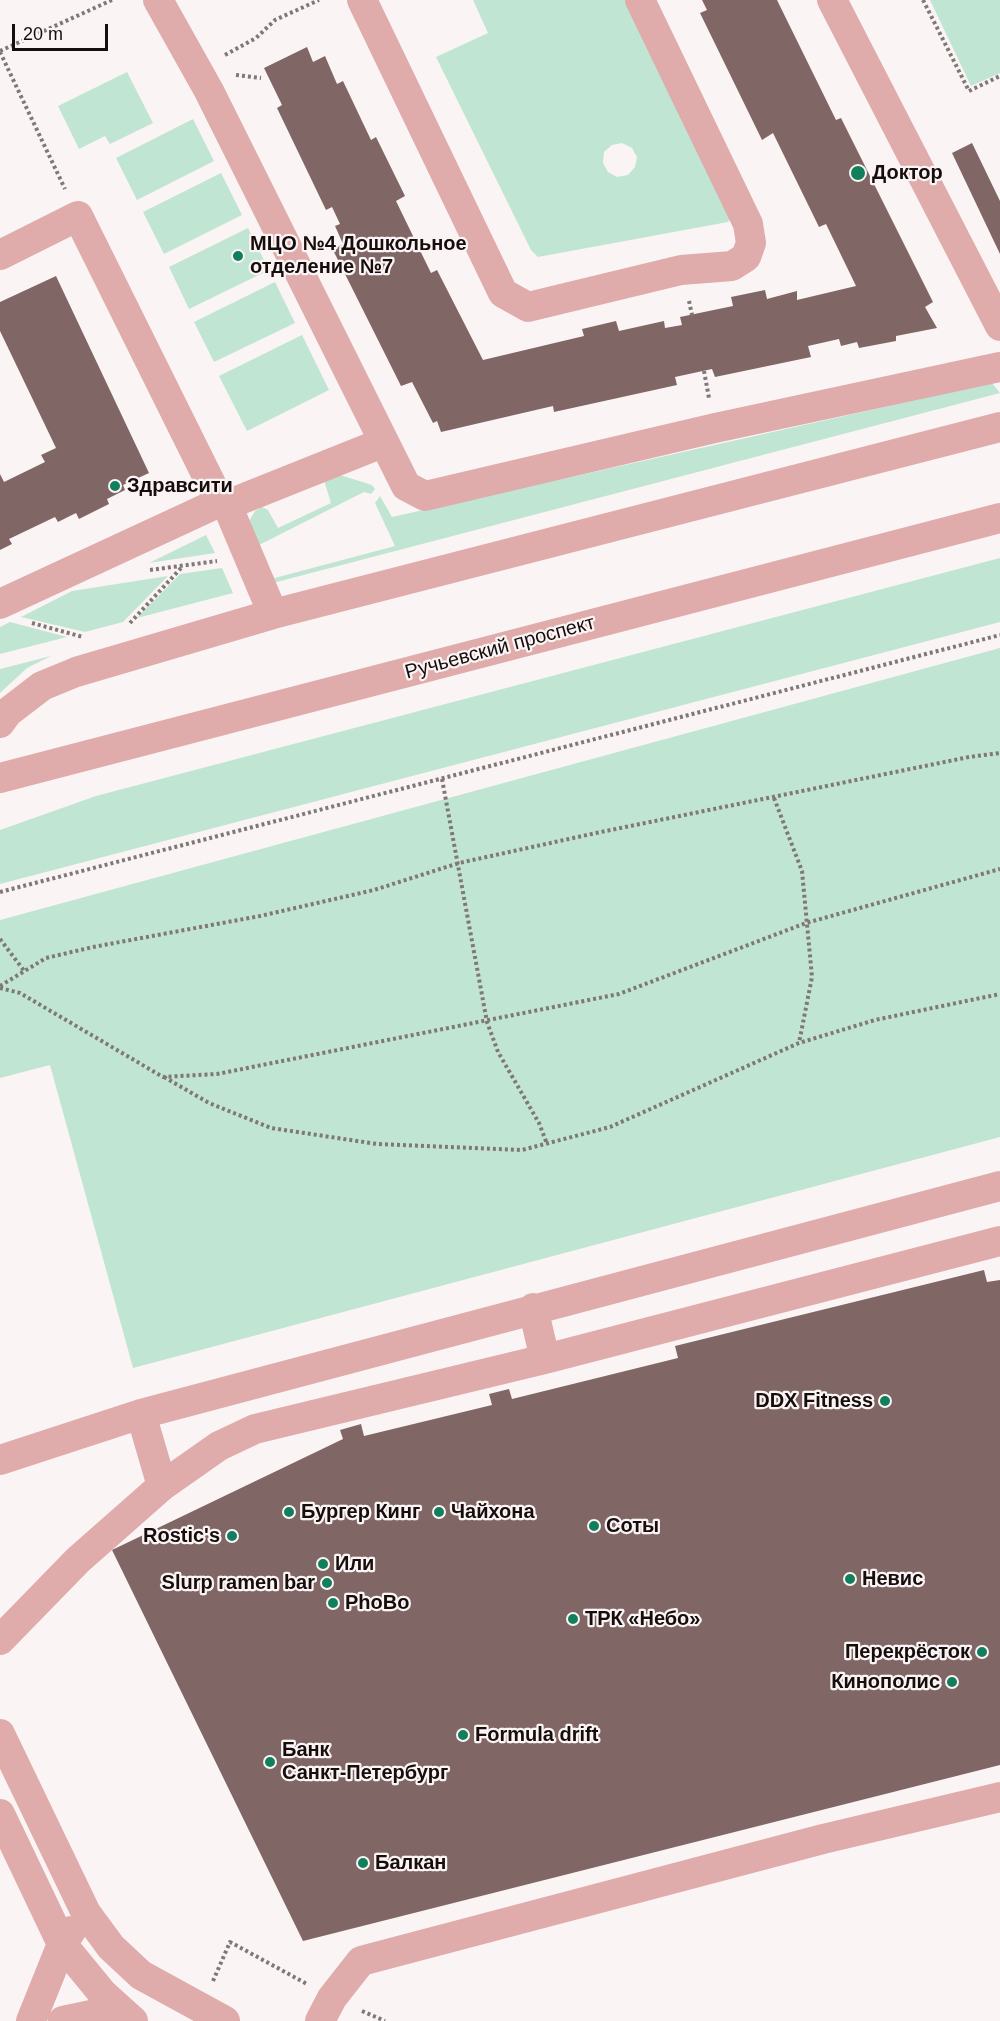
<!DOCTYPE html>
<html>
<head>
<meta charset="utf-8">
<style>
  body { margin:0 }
  #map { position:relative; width:1000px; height:2021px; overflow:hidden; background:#fbf4f4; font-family:Arial,sans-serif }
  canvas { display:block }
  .scale { position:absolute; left:12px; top:24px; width:96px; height:27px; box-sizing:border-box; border:3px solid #170d0d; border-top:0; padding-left:8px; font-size:18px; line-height:21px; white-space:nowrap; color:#170d0d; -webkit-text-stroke:4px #fbf4f4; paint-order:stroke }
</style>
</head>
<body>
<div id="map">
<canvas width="1000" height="2021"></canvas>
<div class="scale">20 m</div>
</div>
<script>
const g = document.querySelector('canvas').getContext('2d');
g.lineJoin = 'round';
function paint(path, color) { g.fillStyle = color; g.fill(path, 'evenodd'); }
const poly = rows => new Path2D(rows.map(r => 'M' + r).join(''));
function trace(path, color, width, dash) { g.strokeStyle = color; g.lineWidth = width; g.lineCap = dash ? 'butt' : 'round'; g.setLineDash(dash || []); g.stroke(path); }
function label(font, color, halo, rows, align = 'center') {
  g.font = font + ' Arial,sans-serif'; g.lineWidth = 4.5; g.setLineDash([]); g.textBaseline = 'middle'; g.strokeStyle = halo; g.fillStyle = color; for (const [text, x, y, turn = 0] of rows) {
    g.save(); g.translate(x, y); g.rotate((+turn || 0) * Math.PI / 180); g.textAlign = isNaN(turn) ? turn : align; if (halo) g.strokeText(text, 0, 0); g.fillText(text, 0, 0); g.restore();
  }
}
const green = poly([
  [473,0,627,0,733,215,728,222,538,257,531,250,436,57,488,33],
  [622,143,632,148,637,157,635,167,628,175,617,177,608,172,603,163,604,152,612,145],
  [930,0,1000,0,1000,73,971,86],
  [127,72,153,123,110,144,105,136,79,149,58,106],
  [193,119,214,161,137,200,116,158],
  [221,173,242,215,164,254,143,212],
  [248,228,269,270,189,309,169,267],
  [275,282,295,323,214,362,194,322],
  [302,335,329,390,247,431,219,376],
  [992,383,1000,393,269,584,249,521,255,511,262,507,268,510,278,528,331,503,324,480,340,475,372,485,375,489,371,494,364,492,257,546,271,579,395,546,375,503,380,496,392,517],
  [206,535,215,553,149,563],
  [1000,558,1000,622,0,884,0,830,96,796],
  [222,568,233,593,137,618,180,574],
  [168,576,123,622,85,632,21,617,72,591],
  [10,622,67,637,0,654,0,627],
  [1000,648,1000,1137,133,1368,50,1065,0,1078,0,920],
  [51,656,27,668,0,693,0,669]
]);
const building = poly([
  [702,0,777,0,836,120,841,118,933,302,925,307,937,328,896,336,896,341,859,348,857,342,841,346,839,339,808,346,811,357,715,377,712,369,675,377,677,385,554,412,553,406,441,432,437,421,433,423,412,382,401,386,333,250,343,244,335,226,340,224,332,207,326,210,277,108,282,105,264,68,307,47,313,62,325,56,337,84,343,81,371,140,376,137,405,196,396,201,431,273,437,270,483,360,584,336,582,329,616,321,619,331,664,321,665,328,682,325,680,317,733,306,731,297,765,290,767,299,797,291,797,300,856,286,826,224,819,227,773,133,762,140,700,13,707,10],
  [972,143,1000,201,1000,254,952,153],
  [56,276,149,473,123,485,125,490,107,499,109,504,79,519,76,513,58,522,55,517,9,539,12,544,0,550,0,474,4,482,45,462,41,455,56,448,0,331,0,302],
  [984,1270,987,1282,1000,1280,1000,1765,303,1941,112,1550,343,1439,340,1430,361,1424,364,1436,492,1405,489,1394,509,1389,512,1399,678,1358,675,1346]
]);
const path = poly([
  [923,0,969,91,1000,76],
  [0,51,112,0],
  [0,52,65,189],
  [225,55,256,38,275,20,319,0],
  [236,75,261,78],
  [689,301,692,315],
  [704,371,709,398],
  [150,570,217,561],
  [32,623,83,637],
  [130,623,182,567],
  [442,779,487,1022,498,1052,539,1123,547,1144],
  [774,798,802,871,812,977,799,1043],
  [0,892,1000,635],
  [0,939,25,972],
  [0,986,46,958,93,947,260,916,374,890,459,863,596,833,969,757,1000,753],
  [0,988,20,993,163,1077,217,1074,619,994,806,923,1000,869],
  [164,1077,209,1103,271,1128,377,1144,522,1150,610,1127,799,1043,875,1020,1000,994],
  [213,1981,230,1942,307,1984],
  [362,2011,385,2021]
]);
const minor = poly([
  [158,0,209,91,406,486,425,496,715,428,1000,367],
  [362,0,503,293,528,307,681,270,732,266,746,257,751,243,748,224,640,0],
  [832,0,1000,326],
  [0,255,78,216,220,502,227,505,273,614],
  [227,505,382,443],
  [0,604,220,502],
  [0,723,8,712,42,686,76,672,273,614,1000,427],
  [0,778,1000,518],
  [533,1308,545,1359],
  [141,1414,162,1486],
  [0,1460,141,1414,1000,1186],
  [0,1640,78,1560,162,1486,219,1446,255,1429,545,1359,1000,1241],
  [0,1734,86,1913,111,1947,141,1975,225,2021],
  [0,1814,62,1944,103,1994,133,2021],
  [31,2021,62,1944,71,1931],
  [63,2021,91,2015,131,2020],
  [320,2021,332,1998,361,1961,823,1839,1000,1797]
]);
const markers = [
  [858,173,8,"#117f5c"],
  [238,256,6,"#117f5c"],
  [115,486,6,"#117f5c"],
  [885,1401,6,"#117f5c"],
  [289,1512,6,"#117f5c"],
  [439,1512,6,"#117f5c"],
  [594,1526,6,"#117f5c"],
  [232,1536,6,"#117f5c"],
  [323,1564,6,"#117f5c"],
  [850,1579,6,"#117f5c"],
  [327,1583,6,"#117f5c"],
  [333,1603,6,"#117f5c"],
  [573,1619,6,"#117f5c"],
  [982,1652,6,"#117f5c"],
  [952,1682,6,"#117f5c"],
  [463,1735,6,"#117f5c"],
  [270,1762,6,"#117f5c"],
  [363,1863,6,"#117f5c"]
];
const poiNames = [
  ["Доктор",872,173],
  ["МЦО №4 Дошкольное",250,244],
  ["отделение №7",250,267],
  ["Здравсити",127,486],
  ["DDX Fitness",873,1401,"right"],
  ["Бургер Кинг",301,1512],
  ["Чайхона",451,1512],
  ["Соты",606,1526],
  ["Rostic's",220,1536,"right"],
  ["Или",335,1564],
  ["Невис",862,1579],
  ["Slurp ramen bar",315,1583,"right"],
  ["PhoBo",345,1603],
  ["ТРК «Небо»",585,1619],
  ["Перекрёсток",970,1652,"right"],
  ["Кинополис",940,1682,"right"],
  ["Formula drift",475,1735],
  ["Банк",282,1750],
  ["Санкт-Петербург",282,1773],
  ["Балкан",375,1863]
];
const streetNames = [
  ["Ручьевский проспект",500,648,-15]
];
paint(green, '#c0e5d3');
paint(building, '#816666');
trace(path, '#807777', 4, [3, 3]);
trace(minor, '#dfabab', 30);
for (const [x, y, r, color] of markers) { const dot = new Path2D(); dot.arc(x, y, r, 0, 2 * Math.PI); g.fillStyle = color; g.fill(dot); trace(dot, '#fbf4f4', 2); }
label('bold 20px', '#170d0d', '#fbf4f4', poiNames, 'left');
label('20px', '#170d0d', '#fbf4f4', streetNames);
</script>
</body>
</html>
